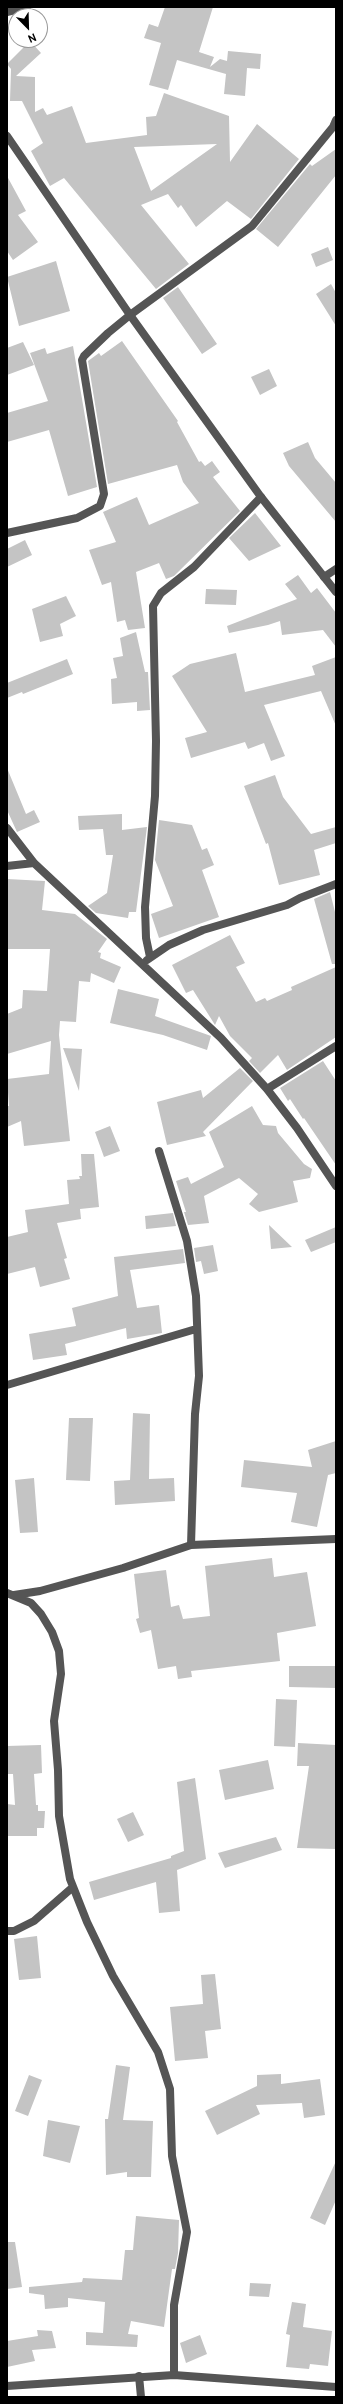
<!DOCTYPE html>
<html>
<head>
<meta charset="utf-8">
<style>
  body { margin:0 }
  #map { position:relative; width:343px; height:2404px; overflow:hidden; background:#fff; font-family:Cabin,sans-serif }
  canvas { display:block }
  .frame { position:absolute; inset:0; border:8px solid #000; pointer-events:none }
  .north { position:absolute; left:8px; top:8px; width:40px; height:40px; box-sizing:border-box; background:#fff; border:1px solid #999; border-radius:50%; rotate:157deg; font-size:11px; font-weight:700; line-height:16px; text-align:center; color:#000 }
  .north::after { content:''; display:block; margin:auto; width:14px; height:18px; background:#000; clip-path:polygon(50% 0,100% 100%,50% 72%,0 100%) }
</style>
</head>
<body>
<div id="map">
<canvas width="343" height="2404"></canvas>
<div class="frame"></div>
<div class="north">N</div>
</div>
<script>
const g = document.querySelector('canvas').getContext('2d');
g.lineJoin = 'round';
function paint(path, color) { g.fillStyle = color; g.fill(path, 'evenodd'); }
const poly = rows => new Path2D(rows.map(r => 'M' + r).join(''));
function trace(path, color, width, dash) { g.strokeStyle = color; g.lineWidth = width; g.lineCap = dash ? 'butt' : 'round'; g.setLineDash(dash || []); g.stroke(path); }
const building = poly([
  [165,7,213,7,199,52,214,57,210,67,220,59,227,61,228,51,261,54,260,69,247,68,245,96,224,94,226,74,177,60,168,90,149,85,161,43,144,38,149,24,158,27],
  [30,41,41,53,16,76,35,77,35,112,43,108,47,115,72,106,86,143,147,135,146,117,156,116,164,93,229,116,230,162,257,124,299,159,251,219,227,201,196,227,181,205,178,208,168,194,141,205,189,264,156,289,64,178,50,186,31,151,43,143,22,101,10,101,11,69,7,64],
  [217,144,151,191,134,147],
  [336,149,336,175,278,247,256,229,310,164,312,166],
  [7,176,26,211,18,215,38,242,13,260,7,251],
  [328,247,333,260,316,267,311,254],
  [56,261,70,311,19,326,7,277],
  [331,284,336,293,336,326,316,294],
  [178,287,217,344,202,354,163,298],
  [122,341,178,421,177,422,199,462,201,461,205,466,212,461,220,472,213,477,240,511,174,576,166,579,159,563,136,572,145,628,128,630,125,620,117,622,111,582,102,585,89,550,116,542,103,512,137,497,149,525,199,503,183,482,177,465,108,484,88,361,99,353,101,356],
  [23,342,34,365,7,375,7,348],
  [73,346,97,487,68,496,49,430,7,442,7,413,48,401,30,353,45,348,47,354],
  [269,369,277,386,260,395,251,377],
  [308,442,315,458,336,483,336,522,289,466,283,453],
  [255,513,281,546,249,561,229,538],
  [25,540,32,555,7,567,7,549],
  [298,575,311,593,317,588,336,613,336,647,323,630,282,635,280,621,268,625,229,633,227,626,297,599,285,584],
  [206,589,237,590,236,605,205,604],
  [66,596,76,616,60,624,63,636,40,642,32,609],
  [136,632,145,672,148,672,150,710,137,711,137,702,112,704,111,679,117,678,113,658,123,656,120,638],
  [236,653,245,692,315,675,312,666,336,657,336,726,321,691,264,705,285,756,271,761,264,743,248,749,245,742,191,758,185,738,207,732,172,676,190,664],
  [67,659,73,674,23,694,22,692,7,698,7,683],
  [7,768,26,814,34,810,40,822,17,832,7,810],
  [275,775,283,797,311,834,336,827,336,843,314,850,320,875,279,885,268,843,266,844,244,786],
  [122,814,122,830,147,827,136,912,129,912,128,918,96,913,88,906,107,893,113,855,106,855,103,829,79,830,78,816],
  [159,820,192,825,202,850,207,848,214,865,202,870,219,917,159,938,151,914,173,906,155,860],
  [7,879,45,881,42,910,75,914,107,939,98,952,101,953,100,958,121,967,114,983,91,973,90,982,79,981,76,1022,60,1021,59,1035,70,1141,24,1146,21,1121,7,1127,7,1106,9,1106,7,1079,49,1074,51,1041,7,1054,7,1014,22,1008,23,990,47,991,50,949,7,949],
  [330,892,336,916,336,964,332,964,314,899],
  [230,935,245,963,236,967,256,1002,265,998,267,1001,292,990,291,987,336,967,336,1037,287,1070,278,1055,260,1073,249,1061,252,1058,230,1036,219,1016,215,1025,193,990,186,993,172,965],
  [118,989,159,999,155,1016,211,1036,207,1050,163,1035,110,1023],
  [63,1048,82,1049,79,1091],
  [323,1061,336,1081,336,1165,304,1118,303,1119,290,1099,288,1101,280,1088],
  [240,1068,253,1081,203,1132,206,1136,167,1145,157,1102,201,1090,203,1098],
  [252,1106,263,1125,276,1126,278,1133,304,1164,312,1169,310,1178,293,1181,298,1202,259,1212,249,1204,258,1194,239,1178,204,1196,209,1223,188,1225,184,1212,186,1212,176,1181,188,1177,191,1184,224,1167,209,1132],
  [110,1126,120,1151,104,1157,95,1132],
  [81,1154,94,1154,99,1207,80,1209,81,1219,57,1223,67,1258,64,1259,70,1279,40,1287,35,1267,7,1274,7,1237,28,1232,25,1210,69,1204,67,1180,80,1179,79,1176,82,1176],
  [173,1213,176,1226,146,1229,145,1216],
  [269,1225,292,1247,271,1249],
  [336,1227,336,1242,311,1252,305,1240],
  [213,1245,218,1271,204,1274,201,1261,196,1262,194,1248],
  [183,1249,185,1263,130,1270,137,1308,159,1305,162,1333,127,1339,126,1328,65,1344,67,1355,33,1360,29,1334,76,1326,72,1308,118,1296,114,1257],
  [133,1413,150,1414,149,1479,174,1478,175,1501,115,1505,114,1481,130,1480],
  [69,1418,93,1418,90,1481,66,1480],
  [336,1441,336,1473,328,1475,317,1527,291,1522,297,1493,241,1487,244,1460,312,1467,308,1450],
  [34,1478,38,1532,20,1533,15,1480],
  [272,1558,274,1577,307,1572,316,1626,277,1633,280,1661,191,1671,192,1677,178,1679,176,1666,158,1669,151,1630,140,1633,136,1619,139,1618,134,1574,166,1570,171,1607,179,1605,183,1619,210,1616,205,1566],
  [289,1666,336,1666,336,1688,289,1687],
  [276,1699,297,1700,295,1747,274,1746],
  [298,1743,336,1745,336,1849,297,1848,309,1766,297,1766],
  [41,1745,42,1773,34,1774,36,1805,38,1805,38,1811,45,1811,44,1828,37,1828,37,1836,7,1836,7,1804,15,1805,13,1774,8,1774,7,1746],
  [268,1760,274,1789,225,1800,219,1770],
  [195,1778,206,1859,177,1870,180,1911,159,1913,156,1882,94,1900,89,1882,171,1858,171,1856,184,1851,177,1782],
  [133,1812,144,1835,128,1842,117,1819],
  [276,1837,282,1850,225,1868,218,1853],
  [37,1936,41,1978,19,1980,14,1939],
  [215,1974,221,2029,205,2031,208,2058,175,2061,170,2007,203,2004,201,1975],
  [116,2065,130,2067,123,2120,153,2121,151,2177,127,2177,127,2172,106,2175,105,2119,108,2119],
  [281,2074,281,2084,320,2079,325,2115,304,2118,302,2103,256,2105,260,2114,217,2135,205,2111,257,2086,257,2075],
  [29,2075,42,2080,28,2116,15,2111],
  [48,2120,80,2126,70,2163,43,2156],
  [336,2161,336,2200,325,2225,310,2218],
  [136,2216,179,2220,178,2253,175,2269,172,2269,164,2327,131,2321,128,2334,138,2335,137,2347,86,2345,86,2332,103,2333,105,2302,68,2298,68,2307,45,2309,44,2295,29,2293,29,2287,82,2282,83,2278,122,2280,125,2250,133,2250],
  [7,2242,15,2242,22,2287,7,2289],
  [250,2283,271,2284,269,2297,249,2296],
  [292,2302,306,2304,303,2327,332,2331,328,2366,310,2364,309,2369,286,2367,290,2335,286,2334],
  [37,2330,52,2331,56,2348,32,2350,35,2361,7,2367,7,2341,38,2336],
  [200,2335,207,2354,186,2363,180,2343]
]);
const minor = poly([
  [7,12,27,7],
  [7,533,77,518,100,506,104,494,82,360,84,356,108,333,130,315,252,226,333,127,336,120],
  [324,577,336,569],
  [7,828,34,863,221,1038,267,1089,297,1128,336,1186],
  [7,866,34,863],
  [150,957,146,938,145,907,155,796,156,741,153,606,161,593,194,567,261,497],
  [147,960,169,945,203,930,287,905,300,898,336,884],
  [267,1089,336,1046],
  [159,1151,187,1241,196,1296,199,1376,195,1414,191,1545],
  [7,1385,196,1329],
  [7,1593,31,1603,41,1614,52,1632,59,1651,61,1674,54,1721,58,1770,59,1816,70,1879,87,1922,113,1976,158,2052,170,2089,172,2156,187,2232,174,2305,174,2375],
  [14,1595,40,1591,123,1568,191,1545,336,1539],
  [7,1931,14,1931,34,1921,73,1887],
  [139,2376,141,2397]
]);
const tertiary = poly([
  [7,136,130,315,261,497,336,592],
  [7,2386,174,2375,336,2387]
]);
paint(building, '#c4c4c4');
trace(minor, '#555', 8);
trace(tertiary, '#555', 8);
</script>
</body>
</html>
